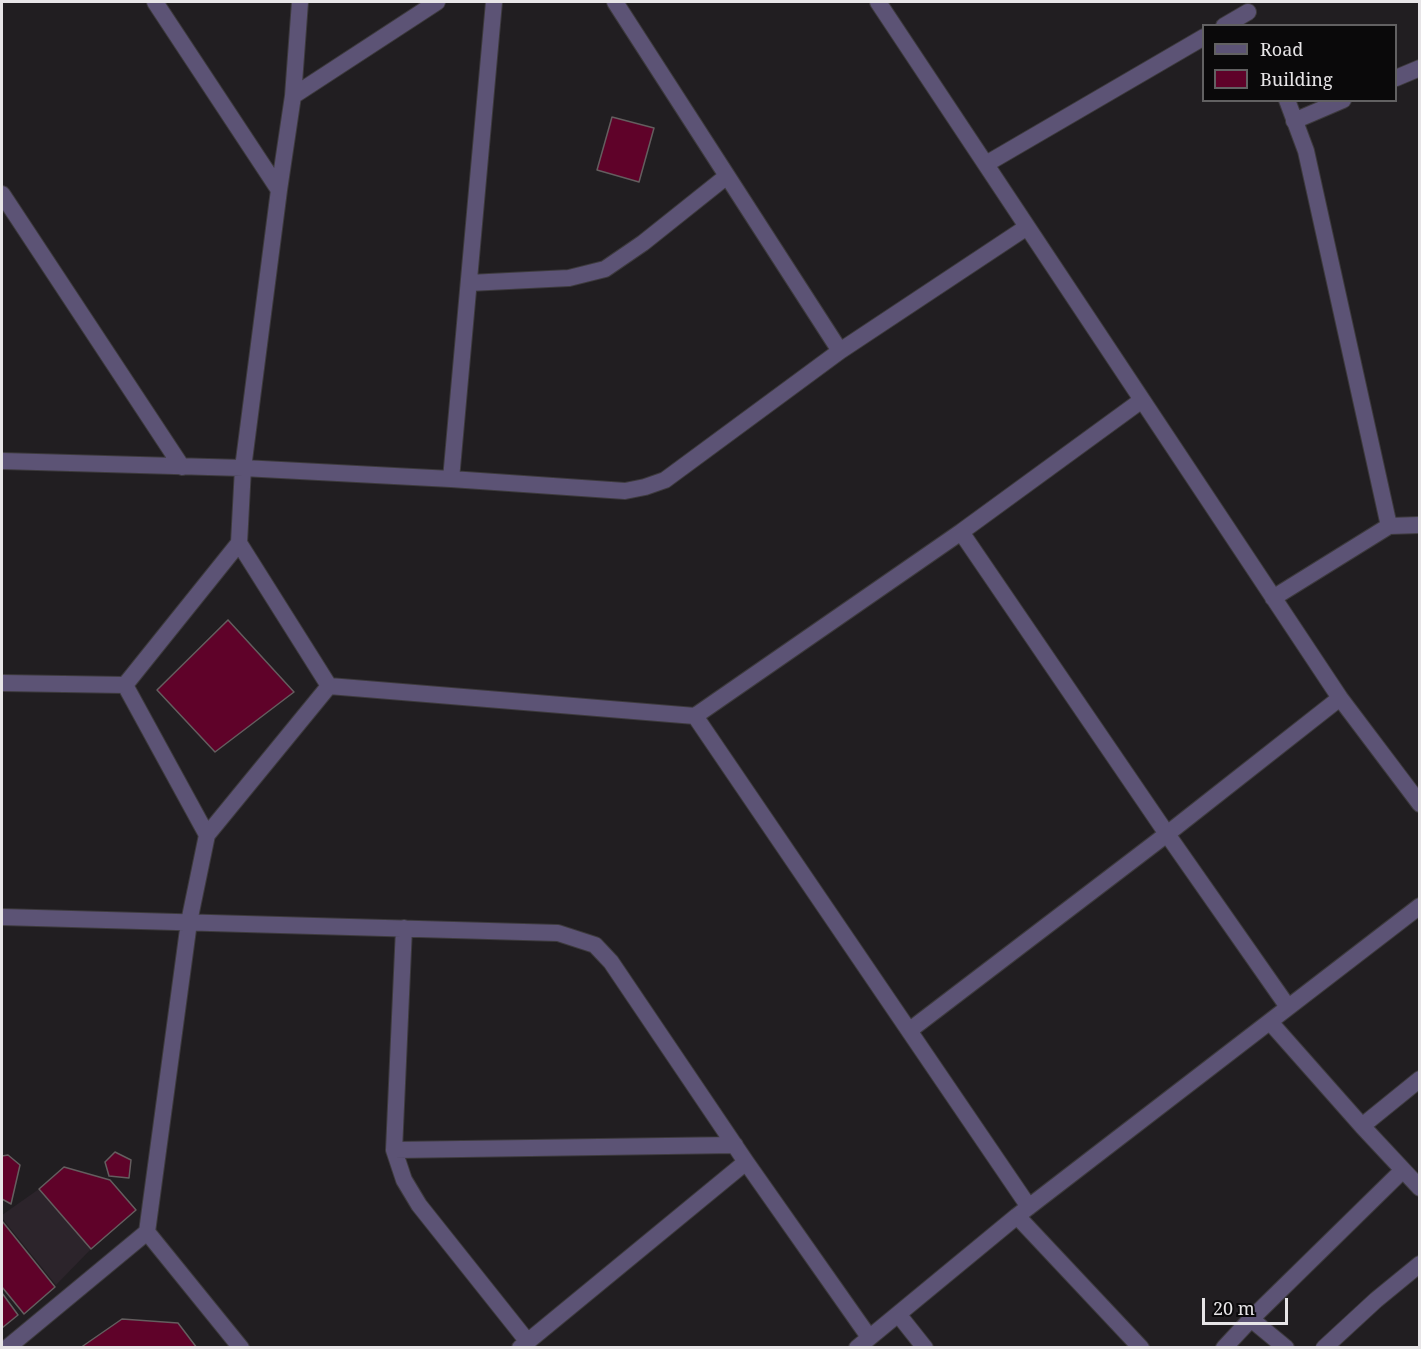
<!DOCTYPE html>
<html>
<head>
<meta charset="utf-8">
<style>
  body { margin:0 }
  #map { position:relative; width:1421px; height:1349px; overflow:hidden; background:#211e21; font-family:"Noto Serif",serif }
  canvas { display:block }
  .frame { position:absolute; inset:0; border:3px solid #e7e5e7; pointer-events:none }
  .legend { position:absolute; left:1202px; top:24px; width:195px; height:78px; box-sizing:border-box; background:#0a090a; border:2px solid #626162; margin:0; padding:8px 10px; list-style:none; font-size:18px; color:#e7e5e7 }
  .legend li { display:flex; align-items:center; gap:12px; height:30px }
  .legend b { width:30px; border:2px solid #626162 }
  .scale { position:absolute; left:1202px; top:1298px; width:86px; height:27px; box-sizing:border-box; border:3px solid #e7e5e7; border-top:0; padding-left:8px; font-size:18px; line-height:21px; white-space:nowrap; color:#e7e5e7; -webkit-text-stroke:4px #0a090a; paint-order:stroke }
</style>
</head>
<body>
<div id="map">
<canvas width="1421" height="1349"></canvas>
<div class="frame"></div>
<ul class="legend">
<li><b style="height:8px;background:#5c5375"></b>Road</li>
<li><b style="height:16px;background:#5f0229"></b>Building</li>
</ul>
<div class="scale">20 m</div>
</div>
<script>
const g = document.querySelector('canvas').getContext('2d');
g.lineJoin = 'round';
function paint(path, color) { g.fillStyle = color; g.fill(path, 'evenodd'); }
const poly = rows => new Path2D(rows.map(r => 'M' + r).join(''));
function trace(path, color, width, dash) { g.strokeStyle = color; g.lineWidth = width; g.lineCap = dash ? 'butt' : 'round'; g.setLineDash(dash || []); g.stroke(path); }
const built = poly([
  [39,1189,91,1249,56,1285,2,1218,2,1215]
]);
const building = poly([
  [612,117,654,128,639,182,597,170,612,117],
  [228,620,294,692,215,752,157,690,228,620],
  [115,1152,131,1160,129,1178,109,1176,105,1162,115,1152],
  [8,1155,20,1165,11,1204,2,1199,2,1156,8,1155],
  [64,1167,110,1180,136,1210,91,1249,39,1189,64,1167],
  [2,1221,55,1287,24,1314,2,1287,2,1221],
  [2,1293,18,1315,2,1328,2,1293],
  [122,1319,178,1323,197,1348,80,1348,122,1319]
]);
const minor = poly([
  [155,2,279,190],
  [615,2,840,351],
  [878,2,1340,698,1420,804],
  [1224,26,1248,12],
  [1396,78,1420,68],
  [293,96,437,2],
  [1287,100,1306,151,1389,526],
  [1294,121,1343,100],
  [986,164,1204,37],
  [2,194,182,467],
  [469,283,569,278,605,269,643,243,727,176],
  [2,461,243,468,451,479,625,491,645,487,665,480,840,351,1027,227],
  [451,479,494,2],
  [961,532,1167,834,1288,1007],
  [239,543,329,686,207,835,125,685,239,543],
  [239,543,243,468,279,190,293,96,300,2],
  [1273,598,1389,526,1420,525],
  [2,683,125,685],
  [329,686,695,716,1029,1207],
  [695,716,961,532,1142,400],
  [2,917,558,933,595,945,611,962,746,1162,869,1337],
  [404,928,394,1150,404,1180,419,1205,528,1342],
  [1270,1022,1362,1126,1420,1188],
  [910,1030,1167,834,1340,698],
  [1362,1126,1420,1079],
  [394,1150,735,1145],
  [1017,1216,1141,1348],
  [147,1232,241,1348],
  [898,1314,925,1348],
  [1251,1319,1286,1348],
  [7,1348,147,1232,189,922,207,835],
  [520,1348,746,1162],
  [857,1348,1017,1216,1420,906],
  [1224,1348,1251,1319,1403,1170],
  [1324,1348,1376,1300,1420,1264]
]);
paint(built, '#2c242b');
paint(building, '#5f0229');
trace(building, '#645e5f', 1.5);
trace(minor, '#3d3a3d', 18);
trace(minor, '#5c5375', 16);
</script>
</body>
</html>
